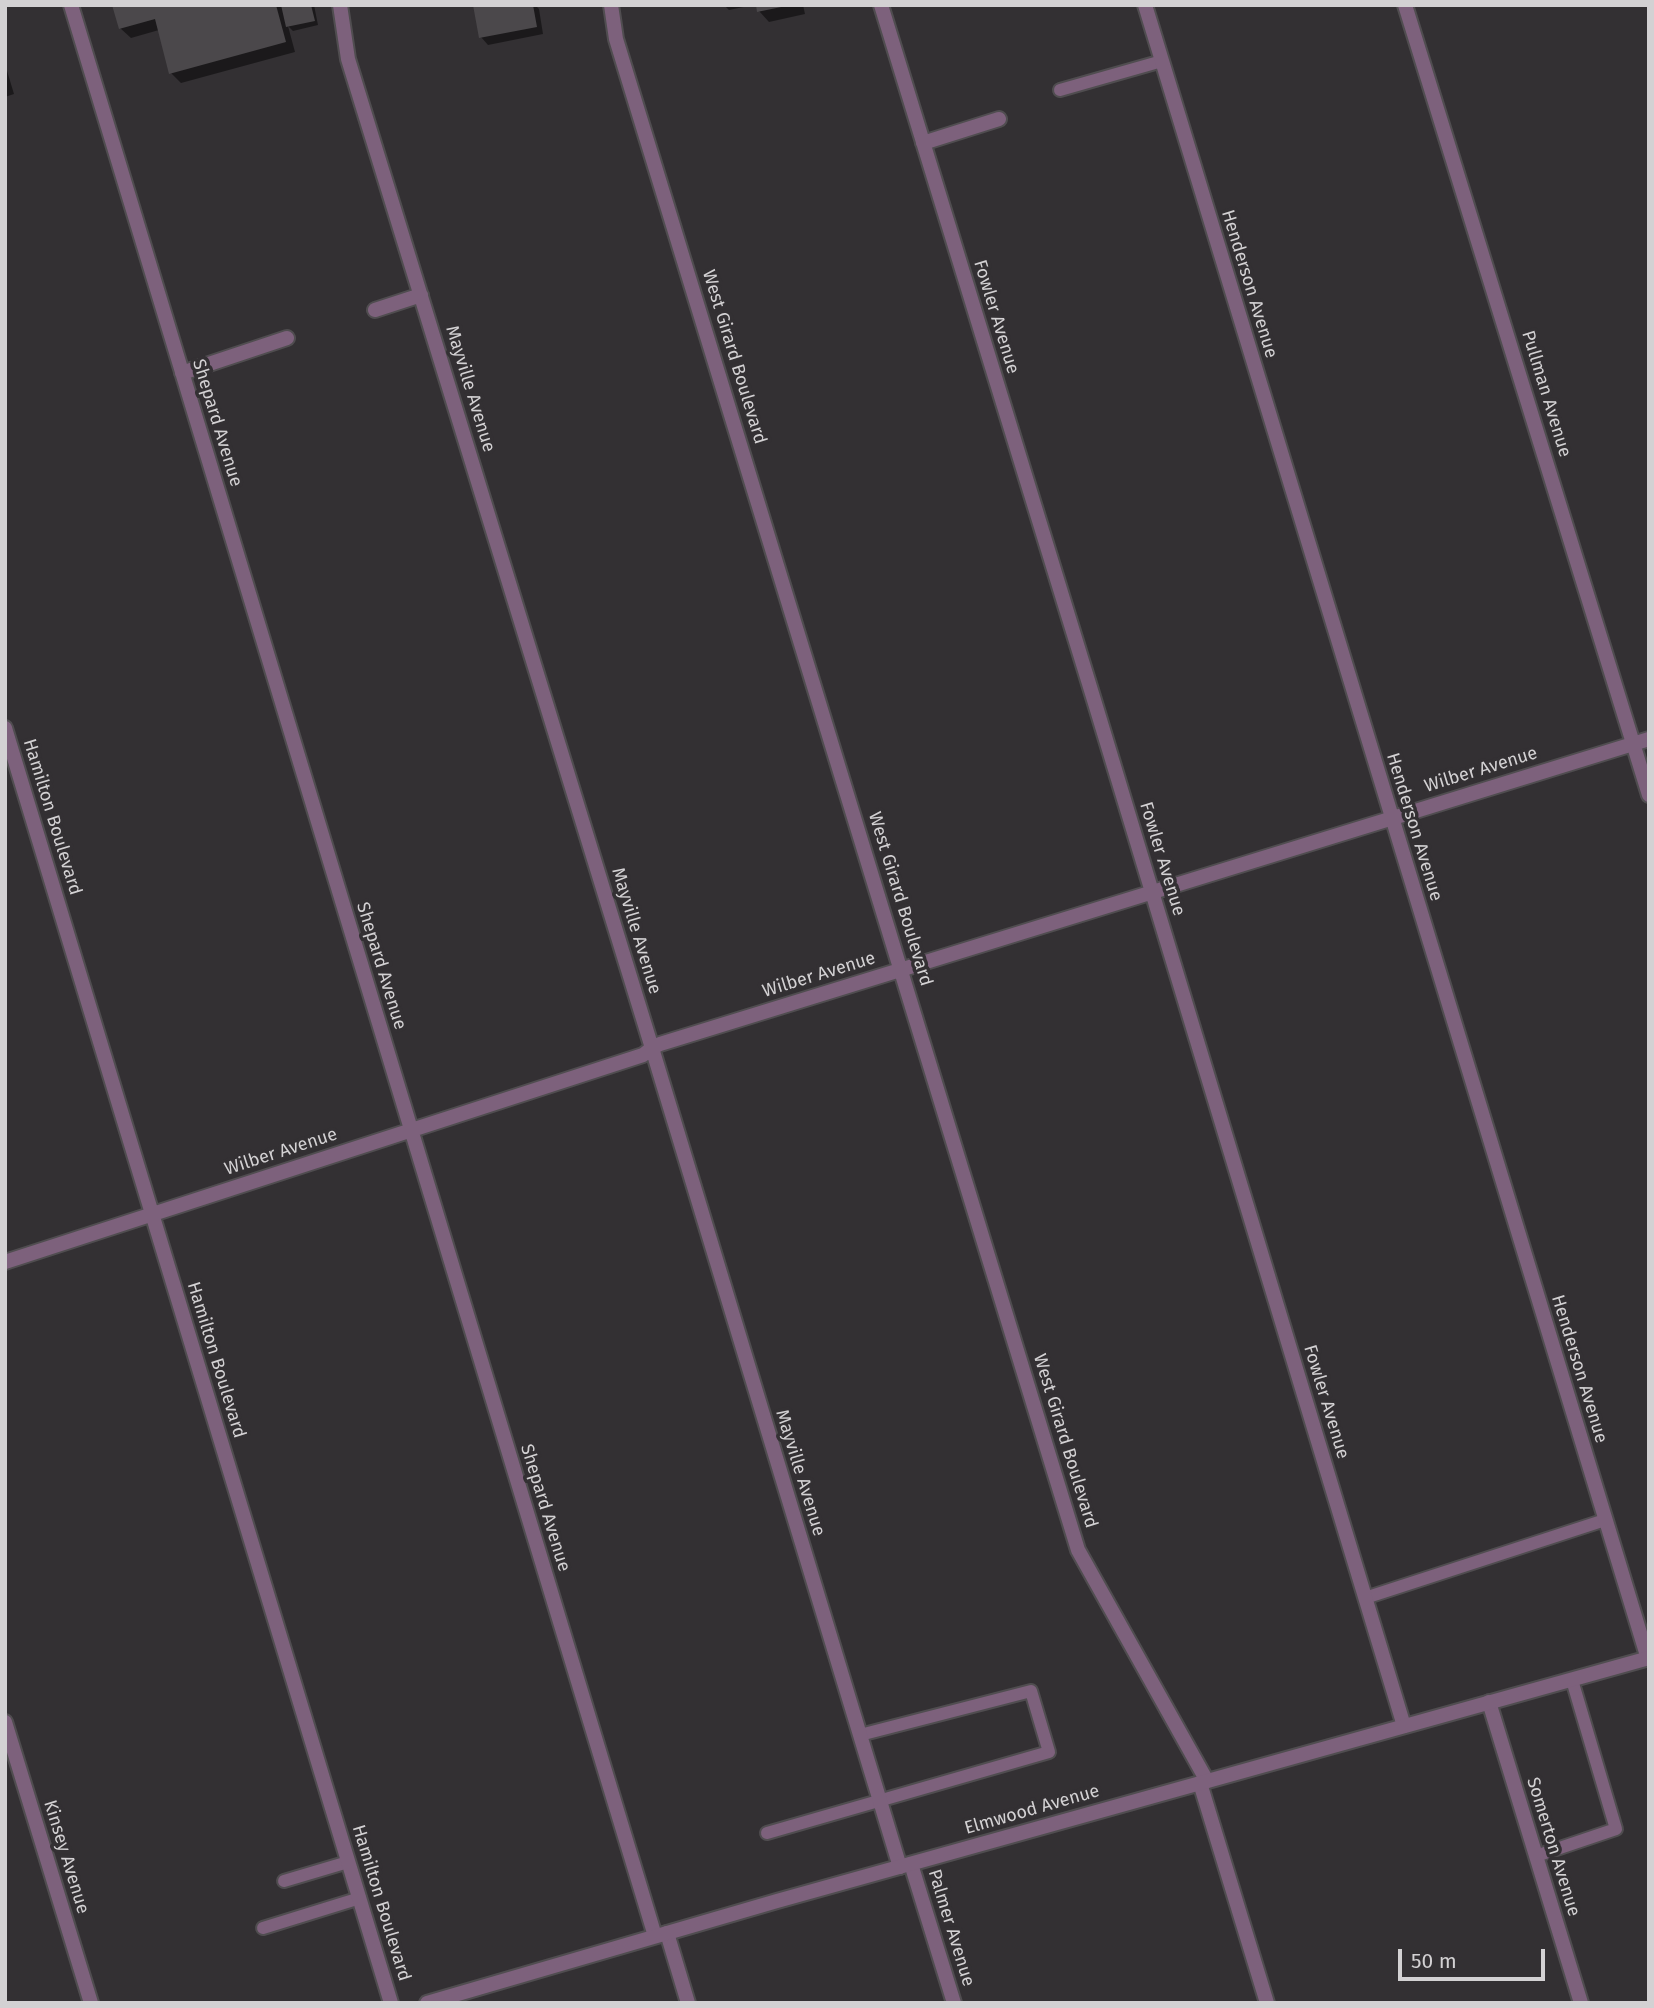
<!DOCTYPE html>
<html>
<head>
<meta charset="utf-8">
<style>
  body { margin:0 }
  #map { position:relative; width:1654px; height:2008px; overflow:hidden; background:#333033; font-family:"Fira Sans",sans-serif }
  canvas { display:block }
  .frame { position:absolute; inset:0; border:7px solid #d3d1d3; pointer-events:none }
  .scale { position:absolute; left:1398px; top:1949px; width:147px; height:32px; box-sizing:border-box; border:4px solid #d3d1d3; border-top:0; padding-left:9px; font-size:21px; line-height:24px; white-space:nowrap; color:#d3d1d3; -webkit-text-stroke:5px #333033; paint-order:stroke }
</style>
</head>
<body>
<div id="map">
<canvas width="1654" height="2008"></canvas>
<div class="frame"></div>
<div class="scale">50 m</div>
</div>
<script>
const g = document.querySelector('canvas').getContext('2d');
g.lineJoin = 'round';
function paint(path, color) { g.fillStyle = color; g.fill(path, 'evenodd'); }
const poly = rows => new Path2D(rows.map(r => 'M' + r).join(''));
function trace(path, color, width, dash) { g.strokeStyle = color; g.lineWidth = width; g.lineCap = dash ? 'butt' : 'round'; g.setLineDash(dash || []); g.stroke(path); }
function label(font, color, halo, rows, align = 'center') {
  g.font = font + ' "Fira Sans",sans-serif'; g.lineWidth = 7; g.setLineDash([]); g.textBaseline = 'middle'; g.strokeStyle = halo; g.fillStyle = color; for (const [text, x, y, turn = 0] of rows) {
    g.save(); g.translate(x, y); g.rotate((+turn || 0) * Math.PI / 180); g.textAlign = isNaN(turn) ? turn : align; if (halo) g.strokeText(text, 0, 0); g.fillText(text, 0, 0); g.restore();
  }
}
const shadow = poly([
  [114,5,314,5,318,25,293,31,288,26,295,52,181,83,171,73,159,30,131,38,120,28],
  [475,5,535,5,539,9,543,34,488,45,481,37],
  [724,5,753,5,729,10],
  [757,5,803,5,805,14,769,22,759,11],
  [5,64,14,94,5,97]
]);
const building = poly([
  [112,5,276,5,286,42,169,74,155,19,119,29],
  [281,5,311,5,315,21,286,27],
  [473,5,533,5,537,27,479,38],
  [756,5,786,5,786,6,757,12]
]);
const service = poly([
  [1060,90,1162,61],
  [1365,1598,1605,1520],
  [767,1833,1049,1752,1031,1691,860,1735],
  [1536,1856,1616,1829,1572,1680],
  [284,1881,348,1862],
  [263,1928,360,1898]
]);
const minor = poly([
  [71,5,655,1936],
  [340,5,348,59,652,1048,900,1867],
  [611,5,616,39,1078,1550,1207,1781],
  [881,5,1094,700,1404,1726],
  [1145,5,1648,1659],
  [1405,5,1649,795],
  [923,143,999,119],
  [375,310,421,295],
  [182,373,287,338],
  [5,728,391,2003],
  [5,1262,643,1055,652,1048,660,1044,1649,739],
  [1489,1702,1581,2003],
  [5,1722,91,2003],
  [1200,1783,1267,2003],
  [911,1864,954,2003],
  [667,1933,688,2003]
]);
const tertiary = poly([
  [427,2003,777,1901,1649,1658]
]);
const streetNames = [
  ["Henderson Avenue",1249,284,73],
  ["Fowler Avenue",996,317,73],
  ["West Girard Boulevard",734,357,73],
  ["Mayville Avenue",470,389,73],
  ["Pullman Avenue",1546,394,73],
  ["Shepard Avenue",217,423,73],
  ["Wilber Avenue",1481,770,-17],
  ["Hamilton Boulevard",52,817,73],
  ["Henderson Avenue",1414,827,73],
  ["Fowler Avenue",1162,859,73],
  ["West Girard Boulevard",900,899,73],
  ["Mayville Avenue",636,931,73],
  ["Shepard Avenue",381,966,73],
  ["Wilber Avenue",819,975,-17],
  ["Wilber Avenue",281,1152,-18],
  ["Hamilton Boulevard",216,1360,73],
  ["Henderson Avenue",1579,1369,73],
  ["Fowler Avenue",1326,1402,73],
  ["West Girard Boulevard",1065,1441,73],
  ["Mayville Avenue",800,1473,73],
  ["Shepard Avenue",545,1508,73],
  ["Elmwood Avenue",1032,1810,-16],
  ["Somerton Avenue",1553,1847,73],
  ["Kinsey Avenue",66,1857,73],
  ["Hamilton Boulevard",381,1903,73],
  ["Palmer Avenue",951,1928,73]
];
paint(shadow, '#0007');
paint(building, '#4b484b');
trace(service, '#504d50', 16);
trace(minor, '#504d50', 18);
trace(tertiary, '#504d50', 18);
trace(service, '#7d617c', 12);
trace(minor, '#7d617c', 14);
trace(tertiary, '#7d617c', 14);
label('18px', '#d3d1d3', '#333033', streetNames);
</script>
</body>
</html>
